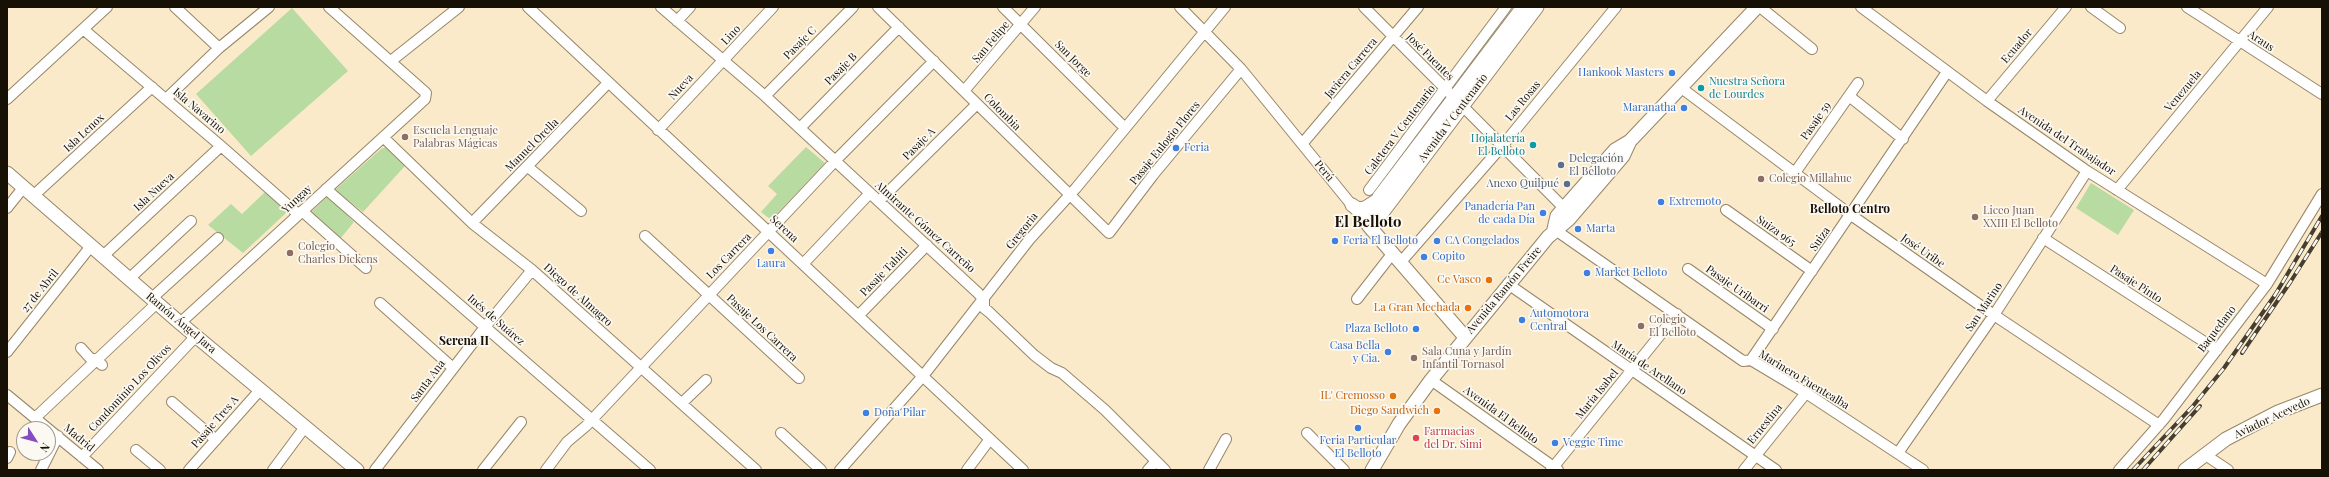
<!DOCTYPE html>
<html>
<head>
<meta charset="utf-8">
<style>
  body { margin:0 }
  #map { position:relative; width:2329px; height:477px; overflow:hidden; background:#fbeac9; font-family:"Playfair Display",serif }
  canvas { display:block }
  .frame { position:absolute; inset:0; border:8px solid #161005; pointer-events:none }
  .north { position:absolute; left:16px; top:421px; width:40px; height:40px; box-sizing:border-box; background:#fcf9f2; border:1px solid #a09c93; border-radius:50%; rotate:126deg; font-size:11px; font-weight:700; line-height:16px; text-align:center; color:#161005 }
  .north::after { content:''; display:block; margin:auto; width:14px; height:18px; background:#844bc2; clip-path:polygon(50% 0,100% 100%,50% 72%,0 100%) }
</style>
</head>
<body>
<div id="map">
<canvas width="2329" height="477"></canvas>
<div class="frame"></div>
<div class="north">N</div>
</div>
<script>
const g = document.querySelector('canvas').getContext('2d');
g.lineJoin = 'round';
function paint(path, color) { g.fillStyle = color; g.fill(path, 'evenodd'); }
const poly = rows => new Path2D(rows.map(r => 'M' + r).join(''));
function trace(path, color, width, dash) { g.strokeStyle = color; g.lineWidth = width; g.lineCap = dash ? 'butt' : 'round'; g.setLineDash(dash || []); g.stroke(path); }
function label(font, color, halo, rows, align = 'center') {
  g.font = font + ' "Playfair Display",serif'; g.lineWidth = 3.5; g.setLineDash([]); g.textBaseline = 'middle'; g.strokeStyle = halo; g.fillStyle = color; for (const [text, x, y, turn = 0] of rows) {
    g.save(); g.translate(x, y); g.rotate((+turn || 0) * Math.PI / 180); g.textAlign = isNaN(turn) ? turn : align; if (halo) g.strokeText(text, 0, 0); g.fillText(text, 0, 0); g.restore();
  }
}
const green = poly([
  [292,8,348,71,251,156,196,94],
  [386,147,405,166,363,212,335,190,381,149],
  [806,147,825,163,771,220,761,212,777,194,768,186],
  [2091,183,2134,210,2118,235,2076,208],
  [265,192,286,211,286,213,243,253,208,225,231,204,242,214],
  [328,196,354,222,340,239,309,214]
]);
const minor = poly([
  [175,7,219,48],
  [528,7,1023,470],
  [661,7,765,96,978,293,984,300,984,308,989,312,1034,355,1051,368,1062,373,1105,410,1165,470],
  [878,7,1109,233,1153,175,1241,69],
  [1003,7,1125,128],
  [1180,7,1241,69,1368,225],
  [1364,7,1564,208],
  [1760,7,1812,49],
  [1861,7,1987,101,2087,171,2267,284],
  [2091,7,2120,28],
  [2187,7,2322,94],
  [677,21,690,7],
  [83,29,221,146,298,214],
  [391,61,459,7],
  [1680,87,1851,215,1994,315,2159,425],
  [964,91,1035,7],
  [765,96,853,7],
  [1849,96,1903,139],
  [7,99,107,7],
  [166,99,219,48,269,7],
  [1987,101,2066,7],
  [800,128,899,27],
  [658,130,773,7],
  [384,138,472,223,532,270,756,470],
  [1302,144,1418,7],
  [528,167,581,211],
  [1794,174,1858,83],
  [326,189,650,470],
  [1369,190,1506,7],
  [2117,190,2268,7],
  [33,196,152,87],
  [879,201,977,104],
  [7,208,23,188],
  [1726,210,1812,271],
  [302,211,366,268],
  [472,223,608,83],
  [1554,229,1743,361,1751,360,1806,393,1923,470],
  [645,236,799,378],
  [2043,238,2217,350],
  [103,256,221,146],
  [804,263,870,193],
  [1400,263,1503,145,1616,7],
  [1688,269,1773,329],
  [129,279,191,221],
  [1508,284,1776,470],
  [152,298,218,238],
  [1357,299,1392,254],
  [380,303,453,368],
  [859,315,927,245],
  [180,323,425,99,426,93,329,7],
  [81,348,90,358,97,360,102,365],
  [7,352,91,246],
  [1751,360,1947,72],
  [1431,380,1558,470],
  [7,395,98,470],
  [172,402,216,440],
  [682,403,706,380],
  [35,418,157,303],
  [781,433,821,470],
  [1307,433,1344,470],
  [136,450,160,470],
  [1898,453,1994,315,2087,171],
  [2204,454,2228,470],
  [82,457,196,336],
  [7,458,10,452],
  [41,470,58,436],
  [189,470,260,390],
  [273,470,305,427],
  [375,470,485,327,532,270],
  [483,470,521,422],
  [546,470,567,442,586,426,835,161,934,61],
  [840,470,923,376,1029,240,1076,188,1225,7],
  [967,470,990,439],
  [1148,470,1156,461],
  [1209,470,1226,439],
  [1551,470,1677,314],
  [1744,470,1806,393],
  [2119,470,2164,419,2267,284,2322,194]
]);
const major = poly([
  [7,173,180,323,357,470],
  [1352,205,1358,209,1365,208,1376,201],
  [1554,229,1557,216,1615,150,1630,141,1757,7],
  [1372,230,1379,217,1537,7],
  [1465,337,1368,225,1368,218,1379,197,1523,7],
  [1372,470,1399,424,1431,380,1548,237,1569,219,1623,156,1630,141],
  [2185,470,2226,439,2278,412,2322,395]
]);
const rail = poly([
  [2242,353,2291,281,2322,232],
  [2133,470,2193,406,2224,368,2275,295,2322,216],
  [2143,470,2200,406]
]);
const markers = [
  [1672,73,4,"#3f7fe0"],
  [1701,88,4,"#0f9aa8"],
  [1684,108,4,"#3f7fe0"],
  [405,137,4,"#8d6e63"],
  [1533,145,4,"#0f9aa8"],
  [1176,148,4,"#3f7fe0"],
  [1561,165,4,"#5c6f8a"],
  [1761,179,4,"#8d6e63"],
  [1567,184,4,"#5c6f8a"],
  [1661,202,4,"#3f7fe0"],
  [1543,213,4,"#3f7fe0"],
  [1975,217,4,"#8d6e63"],
  [1578,229,4,"#3f7fe0"],
  [1335,241,4,"#3f7fe0"],
  [1437,241,4,"#3f7fe0"],
  [771,251,4,"#3f7fe0"],
  [290,253,4,"#8d6e63"],
  [1424,257,4,"#3f7fe0"],
  [1587,273,4,"#3f7fe0"],
  [1489,280,4,"#e8710a"],
  [1468,308,4,"#e8710a"],
  [1522,320,4,"#3f7fe0"],
  [1641,326,4,"#8d6e63"],
  [1416,329,4,"#3f7fe0"],
  [1388,352,4,"#3f7fe0"],
  [1414,358,4,"#8d6e63"],
  [1393,396,4,"#e8710a"],
  [1437,411,4,"#e8710a"],
  [866,413,4,"#3f7fe0"],
  [1358,428,4,"#3f7fe0"],
  [1416,438,4,"#e0444e"],
  [1555,443,4,"#3f7fe0"]
];
const streetNames = [
  ["Lino",731,35,-47],
  ["Araus",2261,41,33],
  ["San Felipe",991,42,-50],
  ["Pasaje C",800,43,-45],
  ["Ecuador",2017,46,-50],
  ["José Fuentes",1430,57,45],
  ["San Jorge",1073,59,45],
  ["Javiera Carrera",1351,68,-50],
  ["Pasaje B",841,69,-45],
  ["Nueva",681,87,-47],
  ["Venezuela",2183,91,-50],
  ["Las Rosas",1523,101,-51],
  ["Isla Navarino",199,111,40],
  ["Colombia",1002,112,45],
  ["Avenida V Centenario",1453,118,-53],
  ["Pasaje 59",1816,121,-55],
  ["Caletera V Centenario",1400,130,-53],
  ["Isla Lenox",84,133,-43],
  ["Avenida del Trabajador",2067,141,34],
  ["Pasaje Eulogio Flores",1165,143,-51],
  ["Pasaje A",919,144,-45],
  ["Manuel Orella",532,145,-45],
  ["Perú",1324,171,50],
  ["Isla Nueva",154,192,-43],
  ["Yungay",297,199,-43],
  ["Almirante Gómez Carreño",925,227,42],
  ["Serena",784,229,43],
  ["Gregoria",1022,231,-51],
  ["Suiza 965",1776,231,35],
  ["Suiza",1820,239,-55],
  ["José Uribe",1923,251,35],
  ["Los Carrera",729,256,-46],
  ["Pasaje Tahiti",884,272,-46],
  ["Pasaje Pinto",2136,284,33],
  ["Pasaje Uribarri",1737,289,35],
  ["Avenida Ramón Freire",1504,290,-50],
  ["27 de Abril",40,291,-51],
  ["Diego de Almagro",578,295,42],
  ["San Marino",1984,307,-56],
  ["Inés de Suárez",496,320,41],
  ["Ramón Ángel Jara",181,323,40],
  ["Pasaje Los Carrera",762,328,43],
  ["Baquedano",2217,329,-53],
  ["María de Arellano",1649,368,34],
  ["Marinero Fuentealba",1804,380,31],
  ["Santa Ana",428,381,-53],
  ["Condominio Los Olivos",130,388,-47],
  ["María Isabel",1597,394,-51],
  ["Avenida El Belloto",1501,415,36],
  ["Aviador Acevedo",2272,418,-25],
  ["Pasaje Tres A",215,422,-49],
  ["Ernestina",1765,424,-51],
  ["Madrid",79,438,40]
];
const shopNames = [
  ["Hankook Masters",1664,73,"right"],
  ["Maranatha",1676,108,"right"],
  ["Feria",1184,148],
  ["Extremoto",1669,202],
  ["Panadería Pan",1535,207,"right"],
  ["de cada Día",1535,220,"right"],
  ["Marta",1586,229],
  ["Feria El Belloto",1343,241],
  ["CA Congelados",1445,241],
  ["Copito",1432,257],
  ["Laura",771,264,"center"],
  ["Market Belloto",1595,273],
  ["Automotora",1530,314],
  ["Central",1530,327],
  ["Plaza Belloto",1408,329,"right"],
  ["Casa Bella",1380,346,"right"],
  ["y Cia.",1380,359,"right"],
  ["Doña Pilar",874,413],
  ["Feria Particular",1358,441,"center"],
  ["El Belloto",1358,454,"center"],
  ["Veggie Time",1563,443]
];
const cultureNames = [
  ["Nuestra Señora",1709,82],
  ["de Lourdes",1709,95],
  ["Hojalatería",1525,139,"right"],
  ["El Belloto",1525,152,"right"]
];
const educationNames = [
  ["Escuela Lenguaje",413,131],
  ["Palabras Mágicas",413,144],
  ["Colegio Millahue",1769,179],
  ["Liceo Juan",1983,211],
  ["XXIII El Belloto",1983,224],
  ["Colegio",298,247],
  ["Charles Dickens",298,260],
  ["Colegio",1649,320],
  ["El Belloto",1649,333],
  ["Sala Cuna y Jardín",1422,352],
  ["Infantil Tornasol",1422,365]
];
const serviceNames = [
  ["Delegación",1569,159],
  ["El Belloto",1569,172],
  ["Anexo Quilpué",1559,184,"right"]
];
const foodNames = [
  ["Ce Vasco",1481,280],
  ["La Gran Mechada",1460,308],
  ["IL' Cremosso",1385,396],
  ["Diego Sandwich",1429,411]
];
const healthNames = [
  ["Farmacias",1424,432],
  ["del Dr. Simi",1424,445]
];
const neighbourhoodNames = [
  ["Belloto Centro",1850,209],
  ["Serena II",464,341]
];
const districtNames = [
  ["El Belloto",1368,222]
];
paint(green, '#b7dba1');
trace(minor, '#968668', 12);
trace(major, '#968668', 15);
trace(minor, '#fff', 10);
trace(major, '#fff', 13);
trace(rail, '#463e2e', 4);
trace(rail, '#fcf9f2', 2.5, [8]);
for (const [x, y, r, color] of markers) { const dot = new Path2D(); dot.arc(x, y, r, 0, 2 * Math.PI); g.fillStyle = color; g.fill(dot); trace(dot, '#fcf9f2', 1.5); }
label('11px', '#161005', '#fcf9f2', streetNames);
label('11px', '#366cbe', '#fcf9f2', shopNames, 'left');
label('11px', '#0d838f', '#fcf9f2', cultureNames, 'left');
label('11px', '#785e54', '#fcf9f2', educationNames, 'left');
label('11px', '#4e5e75', '#fcf9f2', serviceNames, 'left');
label('11px', '#c56008', '#fcf9f2', foodNames, 'right');
label('11px', '#be3a42', '#fcf9f2', healthNames, 'left');
label('bold 12px', '#161005', '#fcf9f2', neighbourhoodNames);
label('bold 15px', '#161005', '#fcf9f2', districtNames);
</script>
</body>
</html>
